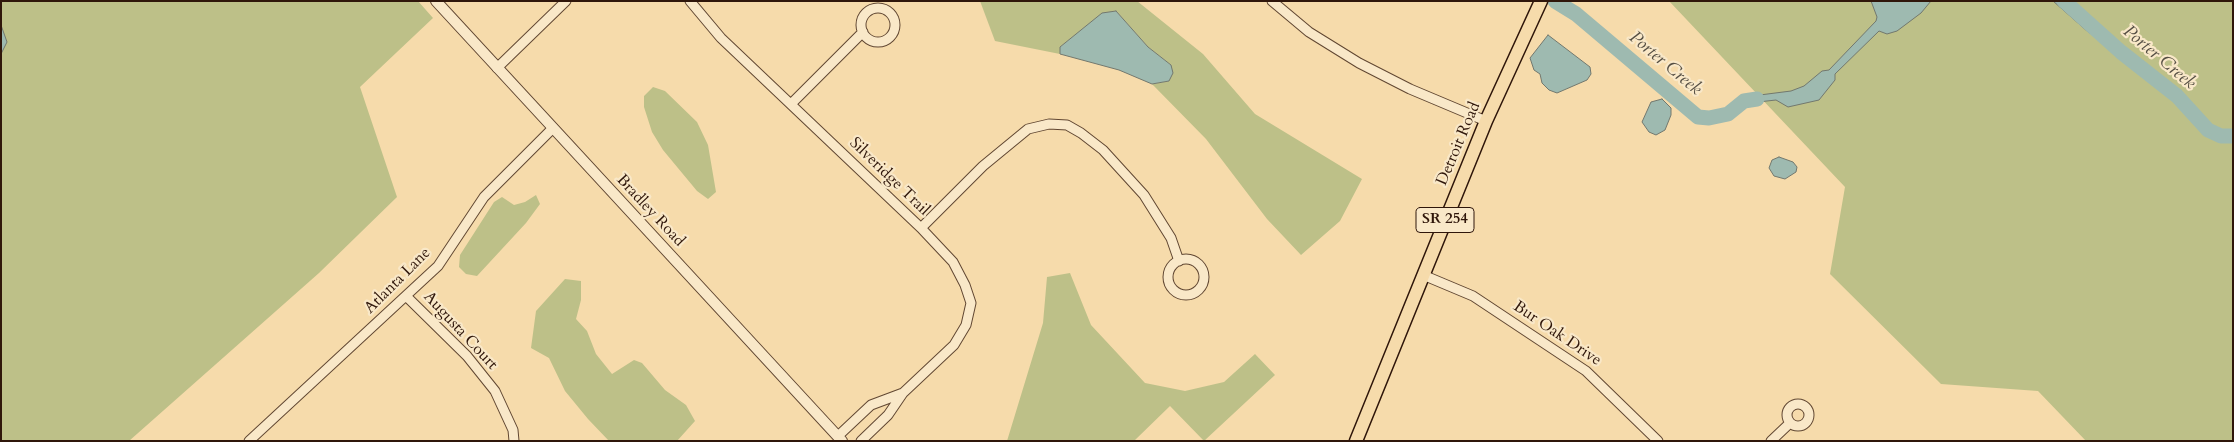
<!DOCTYPE html>
<html>
<head>
<meta charset="utf-8">
<style>
  body { margin:0 }
  #map { position:relative; width:2234px; height:442px; overflow:hidden; background:#f6dbab; font-family:Cardo,serif }
  canvas { display:block }
  .frame { position:absolute; inset:0; border:2px solid #2f160a; pointer-events:none }
</style>
</head>
<body>
<div id="map">
<canvas width="2234" height="442"></canvas>
<div class="frame"></div>
</div>
<script>
const g = document.querySelector('canvas').getContext('2d');
g.lineJoin = 'round';
function paint(path, color) { g.fillStyle = color; g.fill(path, 'evenodd'); }
const poly = rows => new Path2D(rows.map(r => 'M' + r).join(''));
function trace(path, color, width, dash) { g.strokeStyle = color; g.lineWidth = width; g.lineCap = dash ? 'butt' : 'round'; g.setLineDash(dash || []); g.stroke(path); }
function label(font, color, halo, rows, align = 'center') {
  g.font = font + ' Cardo,serif'; g.lineWidth = 4.5; g.setLineDash([]); g.textBaseline = 'middle'; g.strokeStyle = halo; g.fillStyle = color; for (const [text, x, y, turn = 0] of rows) {
    g.save(); g.translate(x, y); g.rotate((+turn || 0) * Math.PI / 180); g.textAlign = isNaN(turn) ? turn : align; if (halo) g.strokeText(text, 0, 0); g.fillText(text, 0, 0); g.restore();
  }
}
const green = poly([
  [1,1,418,1,433,18,360,87,397,197,319,273,129,441,1,441],
  [980,1,1137,1,1203,54,1255,114,1362,179,1340,221,1301,255,1267,219,1206,139,1152,84,1169,81,1171,65,1148,47,1116,11,1102,14,1060,47,1060,54,995,41],
  [1669,1,2233,1,2233,441,2086,441,2038,391,1941,384,1830,274,1845,187],
  [653,87,665,91,697,122,708,145,716,192,708,199,697,191,663,150,652,132,644,107,644,96],
  [536,195,540,204,526,223,477,276,466,274,459,267,460,255,494,202,502,197,514,205,525,202],
  [1070,273,1091,325,1145,383,1185,391,1224,382,1255,354,1275,375,1204,441,1170,406,1134,441,1007,441,1043,323,1047,277],
  [565,279,581,281,581,300,576,319,587,331,596,354,612,374,634,360,642,363,665,390,686,405,695,421,677,441,609,441,588,419,565,391,549,358,531,348,536,311]
]);
const water = poly([
  [1871,1,1931,1,1921,13,1897,31,1887,34,1879,31,1835,74,1835,80,1819,100,1788,107,1776,100,1749,103,1740,108,1738,100,1744,97,1791,91,1804,86,1822,71,1829,70,1876,21,1877,17,1871,1],
  [2053,1,2074,1,2109,36,2105,44,2087,31,2053,1],
  [1116,11,1148,47,1171,65,1173,73,1169,81,1152,84,1119,70,1060,54,1060,47,1102,13,1116,11],
  [1,25,7,42,1,54,1,25],
  [1548,35,1590,67,1591,74,1587,80,1557,93,1549,90,1542,83,1540,74,1534,70,1530,58,1548,35],
  [1662,99,1671,108,1671,115,1665,130,1656,135,1649,132,1642,122,1651,102,1662,99],
  [1779,157,1793,162,1797,167,1796,172,1785,179,1774,176,1769,168,1772,160,1779,157]
]);
const river = poly([
  [1555,1,1576,14,1698,117,1709,118,1728,114,1744,101,1757,99],
  [2064,1,2121,52,2177,96,2208,130,2221,136,2233,136]
]);
const minor = poly([
  [690,1,721,38,921,228,953,262,965,285,971,303,966,325,954,345,903,393,888,415,861,441],
  [1272,1,1309,32,1359,63,1410,89,1486,121],
  '861 25a17 17 0 1 1 34 0a17 17 0 1 1-34 0Z',
  [497,68,566,1],
  [791,104,863,32],
  [921,228,983,166,1028,129,1049,124,1067,125,1081,133,1103,150,1144,195,1171,238,1179,261],
  '1168 277a18 18 0 1 1 36 0a18 18 0 1 1-36 0Z',
  [1423,275,1473,296,1586,371,1658,441],
  [406,296,467,356,495,391,513,430,514,441],
  '1787 415a11 11 0 1 1 22 0a11 11 0 1 1-22 0Z',
  [838,436,871,405,903,393],
  [249,441,438,266,484,197,553,128],
  [1771,441,1790,423]
]);
const tertiary = poly([
  [436,1,842,441]
]);
const primary = poly([
  [1356,441,1486,121,1541,1]
]);
const shields = [
  [1445,220,58]
];
const shieldNames = [
  ["SR 254",1445,220]
];
const streetNames = [
  ["Detroit Road",1459,144,-67],
  ["Silveridge Trail",889,177,44],
  ["Bradley Road",650,211,47],
  ["Atlanta Lane",398,281,-45],
  ["Augusta Court",460,331,47],
  ["Bur Oak Drive",1557,334,34]
];
const waterNames = [
  ["Porter Creek",2159,58,40],
  ["Porter Creek",1665,64,40]
];
paint(green, '#bdc088');
paint(water, '#9ebab0');
trace(water, '#72786e', 1);
trace(river, '#9ebab0', 15);
trace(minor, '#614732', 11);
trace(tertiary, '#614732', 12);
trace(primary, '#2f160a', 15);
trace(minor, '#f9e8c8', 9);
trace(tertiary, '#f9e8c8', 10);
trace(primary, '#f6dbab', 12);
for (const [x, y, w] of shields) { const box = new Path2D(); box.roundRect(x - w / 2, y - 12.5, w, 25, 4); g.fillStyle = '#f9e8c8'; g.fill(box); trace(box, '#2f160a', 1); }
label('bold 15px', '#2f160a', null, shieldNames);
label('16px', '#2f160a', '#f9e8c8', streetNames);
label('italic 18px', '#564f44', '#f9e8c8', waterNames);
</script>
</body>
</html>
